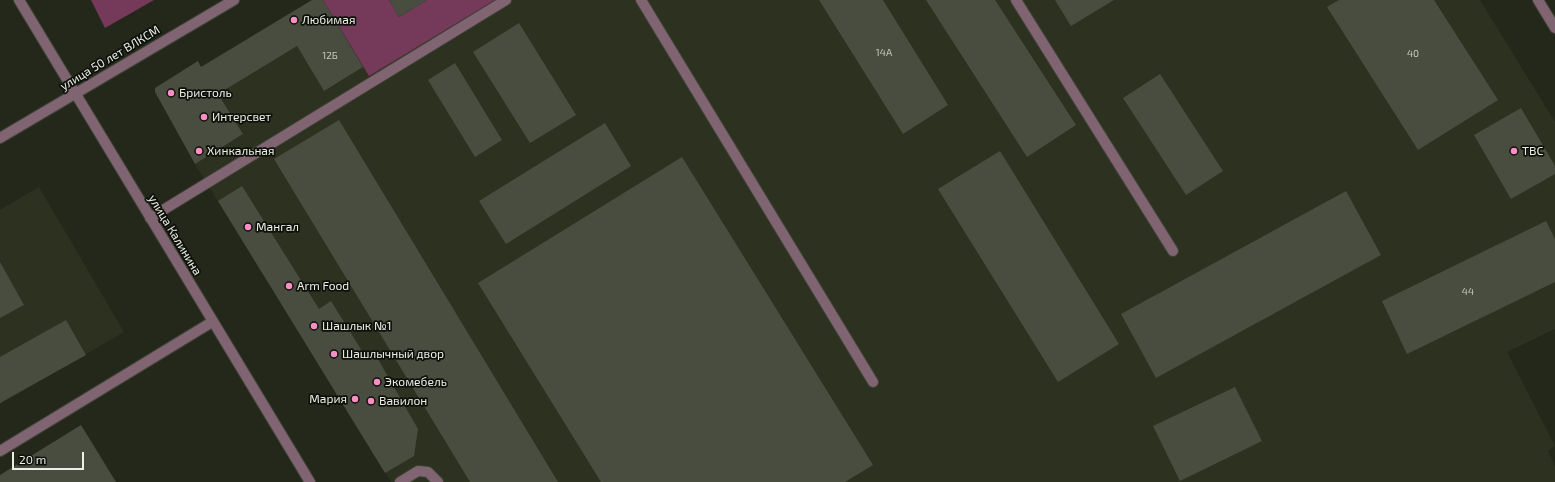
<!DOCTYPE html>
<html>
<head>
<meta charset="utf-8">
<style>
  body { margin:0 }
  #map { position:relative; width:1555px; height:482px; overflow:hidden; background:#24281b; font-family:"Exo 2",sans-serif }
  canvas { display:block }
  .scale { position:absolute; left:12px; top:452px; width:72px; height:18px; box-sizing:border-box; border:2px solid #edefe7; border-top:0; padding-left:5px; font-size:12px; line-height:14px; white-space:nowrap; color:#edefe7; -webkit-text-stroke:3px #0e100a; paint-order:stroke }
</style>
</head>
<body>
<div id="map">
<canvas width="1555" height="482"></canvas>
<div class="scale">20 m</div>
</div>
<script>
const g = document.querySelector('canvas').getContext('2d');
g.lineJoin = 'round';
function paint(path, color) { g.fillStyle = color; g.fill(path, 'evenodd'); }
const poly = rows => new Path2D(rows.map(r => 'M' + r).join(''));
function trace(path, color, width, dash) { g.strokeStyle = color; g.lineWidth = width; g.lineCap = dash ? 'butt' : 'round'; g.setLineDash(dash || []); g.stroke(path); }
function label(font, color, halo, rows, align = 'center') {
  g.font = font + ' "Exo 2",sans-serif'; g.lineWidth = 3.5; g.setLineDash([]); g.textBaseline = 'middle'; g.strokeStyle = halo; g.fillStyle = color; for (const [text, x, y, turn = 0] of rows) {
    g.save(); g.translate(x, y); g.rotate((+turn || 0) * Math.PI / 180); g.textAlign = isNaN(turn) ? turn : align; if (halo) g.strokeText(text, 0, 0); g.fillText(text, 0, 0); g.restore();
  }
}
const built = poly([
  [323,0,389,0,399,17,427,0,1480,0,1555,122,1555,329,1507,352,1555,446,1548,451,1555,467,1555,482,391,482,195,164,243,134,218,94,281,19,324,91,363,67],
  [39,187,124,332,0,404,0,210]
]);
const forest = poly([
  [91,0,154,0,105,28],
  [323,0,389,0,399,17,427,0,495,0,369,76]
]);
const building = poly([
  [312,0,323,0,363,67,324,91,297,46,218,94,243,134,195,164,155,92,155,88,198,61,201,67],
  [389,0,427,0,399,17],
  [819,0,883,0,948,105,903,134],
  [926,0,995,0,1076,125,1027,157],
  [1055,0,1114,0,1071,26],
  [1339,0,1434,0,1498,100,1418,150,1327,7],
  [519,23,576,115,530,143,473,52],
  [455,63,502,140,475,157,428,80],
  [1160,74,1223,171,1186,195,1123,98],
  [1521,108,1555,166,1555,174,1511,199,1474,135],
  [339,120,558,482,470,482,274,159],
  [605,123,631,166,506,244,479,201],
  [1000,151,1119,344,1058,382,938,189],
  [682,157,873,465,845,482,601,482,478,283],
  [242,186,319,309,331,301,367,359,375,354,418,429,414,456,385,473,218,201],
  [1346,191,1381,255,1156,378,1121,314],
  [1546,221,1555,239,1555,282,1407,354,1382,301],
  [0,262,24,305,0,318],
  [66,320,86,355,0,403,0,357],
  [1235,387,1262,441,1180,481,1153,426],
  [81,425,116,482,0,482,0,475]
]);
const minor = poly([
  [19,0,310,482],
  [641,0,873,382],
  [1016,0,1173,251],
  [1538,0,1555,28],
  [0,138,234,0],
  [150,218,506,0],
  [0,451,212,322],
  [400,482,418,471,428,472,438,482]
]);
const markers = [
  [294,20,4,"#fa8fc6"],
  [171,93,4,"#fa8fc6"],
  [204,117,4,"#fa8fc6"],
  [199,151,4,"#fa8fc6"],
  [1514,151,4,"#fa8fc6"],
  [248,227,4,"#fa8fc6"],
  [289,286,4,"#fa8fc6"],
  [314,326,4,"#fa8fc6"],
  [334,354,4,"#fa8fc6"],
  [377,382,4,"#fa8fc6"],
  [355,399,4,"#fa8fc6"],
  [371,401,4,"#fa8fc6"]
];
const numberNames = [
  ["14А",884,53],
  ["40",1413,54],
  ["12Б",330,56],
  ["44",1468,292]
];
const poiNames = [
  ["Любимая",302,20],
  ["Бристоль",179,93],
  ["Интерсвет",212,117],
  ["Хинкальная",207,151],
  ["ТВС",1522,151],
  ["Мангал",256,227],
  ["Arm Food",297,286],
  ["Шашлык №1",322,326],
  ["Шашлычный двор",342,354],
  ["Экомебель",385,382],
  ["Мария",347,399,"right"],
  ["Вавилон",379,401]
];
const streetNames = [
  ["улица 50 лет ВЛКСМ",110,58,-31],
  ["улица Калинина",175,235,59]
];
paint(built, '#2c321f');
paint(forest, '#753959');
paint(building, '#494d3f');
trace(minor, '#404438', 12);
trace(minor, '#816472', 10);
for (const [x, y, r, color] of markers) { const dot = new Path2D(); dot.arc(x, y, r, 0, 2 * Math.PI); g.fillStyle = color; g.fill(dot); trace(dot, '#0e100a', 1.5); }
label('10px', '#c4c6bd', null, numberNames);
label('12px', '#edefe7', '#0e100a', poiNames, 'left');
label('12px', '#edefe7', '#0e100a', streetNames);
</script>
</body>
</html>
